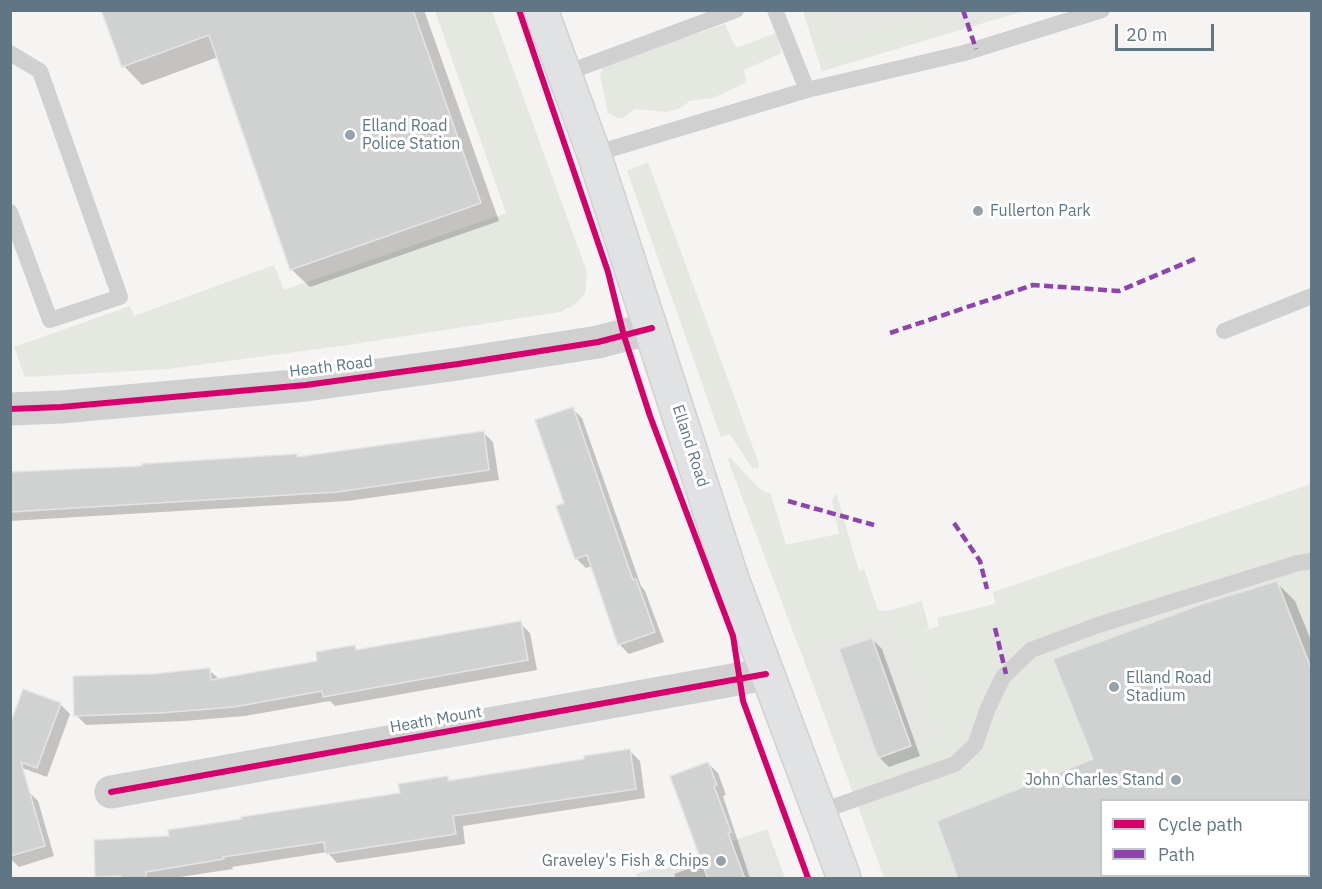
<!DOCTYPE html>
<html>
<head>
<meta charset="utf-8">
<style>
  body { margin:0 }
  #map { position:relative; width:1322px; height:889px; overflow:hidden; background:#f5f4f2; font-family:"IBM Plex Sans",sans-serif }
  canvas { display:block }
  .frame { position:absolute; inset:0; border:12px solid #617685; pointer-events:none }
  .legend { position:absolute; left:1100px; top:799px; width:210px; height:78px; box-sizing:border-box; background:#fff; border:2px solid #c0c8ce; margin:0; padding:8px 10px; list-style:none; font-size:18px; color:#617685 }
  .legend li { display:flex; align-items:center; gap:12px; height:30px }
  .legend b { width:30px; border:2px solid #c0c8ce }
  .scale { position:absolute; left:1115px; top:24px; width:99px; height:27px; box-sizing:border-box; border:3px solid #617685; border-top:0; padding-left:8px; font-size:18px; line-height:21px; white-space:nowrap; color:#617685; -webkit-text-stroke:4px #fff; paint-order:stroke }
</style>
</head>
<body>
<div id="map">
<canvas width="1322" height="889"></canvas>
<div class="frame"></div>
<ul class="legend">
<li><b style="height:8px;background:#d6006c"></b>Cycle path</li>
<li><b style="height:8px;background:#8e44ad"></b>Path</li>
</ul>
<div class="scale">20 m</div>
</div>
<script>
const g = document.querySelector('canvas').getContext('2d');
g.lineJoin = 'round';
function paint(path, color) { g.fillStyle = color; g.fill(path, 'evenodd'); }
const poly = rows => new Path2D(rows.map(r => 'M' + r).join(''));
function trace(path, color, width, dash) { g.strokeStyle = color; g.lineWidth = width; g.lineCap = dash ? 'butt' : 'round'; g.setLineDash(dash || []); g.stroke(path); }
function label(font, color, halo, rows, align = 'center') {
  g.font = font + ' "IBM Plex Sans",sans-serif'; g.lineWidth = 6; g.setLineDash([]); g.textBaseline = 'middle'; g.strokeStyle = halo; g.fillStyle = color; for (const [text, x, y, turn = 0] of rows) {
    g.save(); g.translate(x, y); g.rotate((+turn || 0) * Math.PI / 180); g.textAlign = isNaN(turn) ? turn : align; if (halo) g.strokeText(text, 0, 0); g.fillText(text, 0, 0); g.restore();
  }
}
const built = poly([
  [803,10,1024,11,822,71],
  [843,533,871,613,895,618,934,736,845,771,763,550],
  [767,829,785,878,637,878,636,874]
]);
const green = poly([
  [999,10,1024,10,1024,11,980,23,979,17],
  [435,11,492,11,587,272,585,293,576,304,560,312,348,345,168,369,25,377,14,347,130,306,134,316,274,265,284,290,506,213],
  [803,11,831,11,842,38,927,11,934,11,943,35,822,71],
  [725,24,736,48,776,33,782,53,744,70,746,83,713,98,690,101,679,109,667,112,635,109,623,118,617,118,608,113,600,74,605,64],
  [648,162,759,464,758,468,752,468,730,434,721,437,627,171],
  [730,457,756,485,761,490,771,494,786,545,839,534,832,501,836,492,859,571,864,569,878,610,888,611,922,601,929,628,921,632,939,626,937,618,995,604,993,592,1311,484,1311,878,884,878,845,771,933,736,901,639,897,640,889,621,871,625,871,631,836,643,810,649,798,645,728,460],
  [1102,800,1308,800,1308,876,1102,876]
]);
const shadow = poly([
  [103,10,424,10,499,221,310,287,291,269,218,57,142,85,124,66],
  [572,408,582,418,641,586,645,591,664,642,629,654,619,644,592,566,586,568,576,558,566,504],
  [483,432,493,442,499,480,347,501,10,521,10,474,144,467,297,456,299,458],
  [1276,582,1295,601,1312,643,1312,855,1308,856,1308,800,1102,800,1102,876,1260,876,1252,878,960,878,1095,760],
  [520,623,530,633,537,670,335,706,330,701,245,716,184,721,86,725,76,715,153,676,209,670,220,680,319,663,355,647,359,651],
  [872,639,882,649,920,756,889,767,879,757],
  [60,704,70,714,47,777,11,764],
  [630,751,640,761,645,798,463,826,465,844,337,863,327,852,232,867,233,869,173,878,99,878,97,876,170,838,401,794,447,778,451,782,586,760],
  [708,763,718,773,726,795,723,796,750,878,676,878,674,874,704,863],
  [28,791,38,801,54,856,19,867,10,858,10,796]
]);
const building = poly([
  [101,10,413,10,481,203,290,270,209,35,122,67,101,10],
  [573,407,633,580,636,579,655,632,618,645,587,555,575,559,556,506,564,503,535,420,573,407],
  [484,431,489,470,337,492,10,512,10,472,142,466,142,464,297,454,297,457,484,431],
  [1277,581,1311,668,1311,801,1101,801,1101,879,958,879,937,821,1093,759,1053,659,1205,603,1277,581],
  [521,621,528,660,323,697,322,691,234,707,159,713,74,716,73,676,153,674,210,668,211,680,317,661,316,652,355,645,356,650,521,621],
  [872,638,911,746,878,758,839,649,872,638],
  [23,689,61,703,37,768,21,762,45,846,10,856,10,725,23,689],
  [630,749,636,789,453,816,456,834,326,854,324,842,223,857,224,859,146,872,146,879,121,879,121,876,95,877,94,840,169,836,168,830,242,819,241,817,400,793,398,784,448,776,448,781,584,759,584,756,630,749],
  [708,762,717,785,714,786,731,832,728,833,745,879,708,879,670,776,708,762]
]);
const lane = poly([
  [775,10,807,90],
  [10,53,40,71,120,297,50,320,10,212],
  [566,73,736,10],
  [594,154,807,90,964,53,1102,10],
  [1224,331,1312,296],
  [819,812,955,764,975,745,988,708,1003,677,1031,650,1098,625,1298,563,1312,561]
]);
const street = poly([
  [10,409,61,407,306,385,458,364,598,342,652,328],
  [111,792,766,674]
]);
const primary = poly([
  [541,10,594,154,732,579,844,878]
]);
const quiet = poly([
  [963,10,976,49],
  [890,333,1033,285,1119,291,1197,258],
  [788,501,874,525],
  [954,523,980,561,987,589],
  [995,628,1006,674]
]);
const cycleway = poly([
  [519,10,608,272,624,336,650,416,733,636,743,701,808,878],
  [10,409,61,407,306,385,458,364,598,342,652,328],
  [111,792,766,674]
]);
const markers = [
  [350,135,6,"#95a2ab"],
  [978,211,6,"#95a2ab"],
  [1114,687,6,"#95a2ab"],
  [1176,780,6,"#95a2ab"],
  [721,861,6,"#95a2ab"]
];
const poiNames = [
  ["Elland Road",362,126],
  ["Police Station",362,144],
  ["Fullerton Park",990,211],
  ["Elland Road",1126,678],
  ["Stadium",1126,696],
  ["John Charles Stand",1164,780,"right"],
  ["Graveley's Fish & Chips",709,861,"right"]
];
const streetNames = [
  ["Heath Road",331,367,-7],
  ["Elland Road",690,446,72],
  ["Heath Mount",436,720,-10]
];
paint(built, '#e5e6e4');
paint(green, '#e4e8e0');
paint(shadow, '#0003');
paint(building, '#d0d1d1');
trace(building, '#e4e4e2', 1.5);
trace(primary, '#d0d1d1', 36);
trace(lane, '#d0d0d1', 16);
trace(street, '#d0d0d1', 33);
trace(primary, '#e1e2e3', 33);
trace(quiet, '#8e44ad', 4.5, [9, 4.5]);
trace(cycleway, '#d6006c', 6);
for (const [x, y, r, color] of markers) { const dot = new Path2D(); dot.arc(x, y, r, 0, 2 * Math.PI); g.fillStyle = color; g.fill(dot); trace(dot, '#fff', 2); }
label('16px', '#617685', '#fff', poiNames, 'left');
label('16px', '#617685', '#fff', streetNames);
</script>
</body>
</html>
